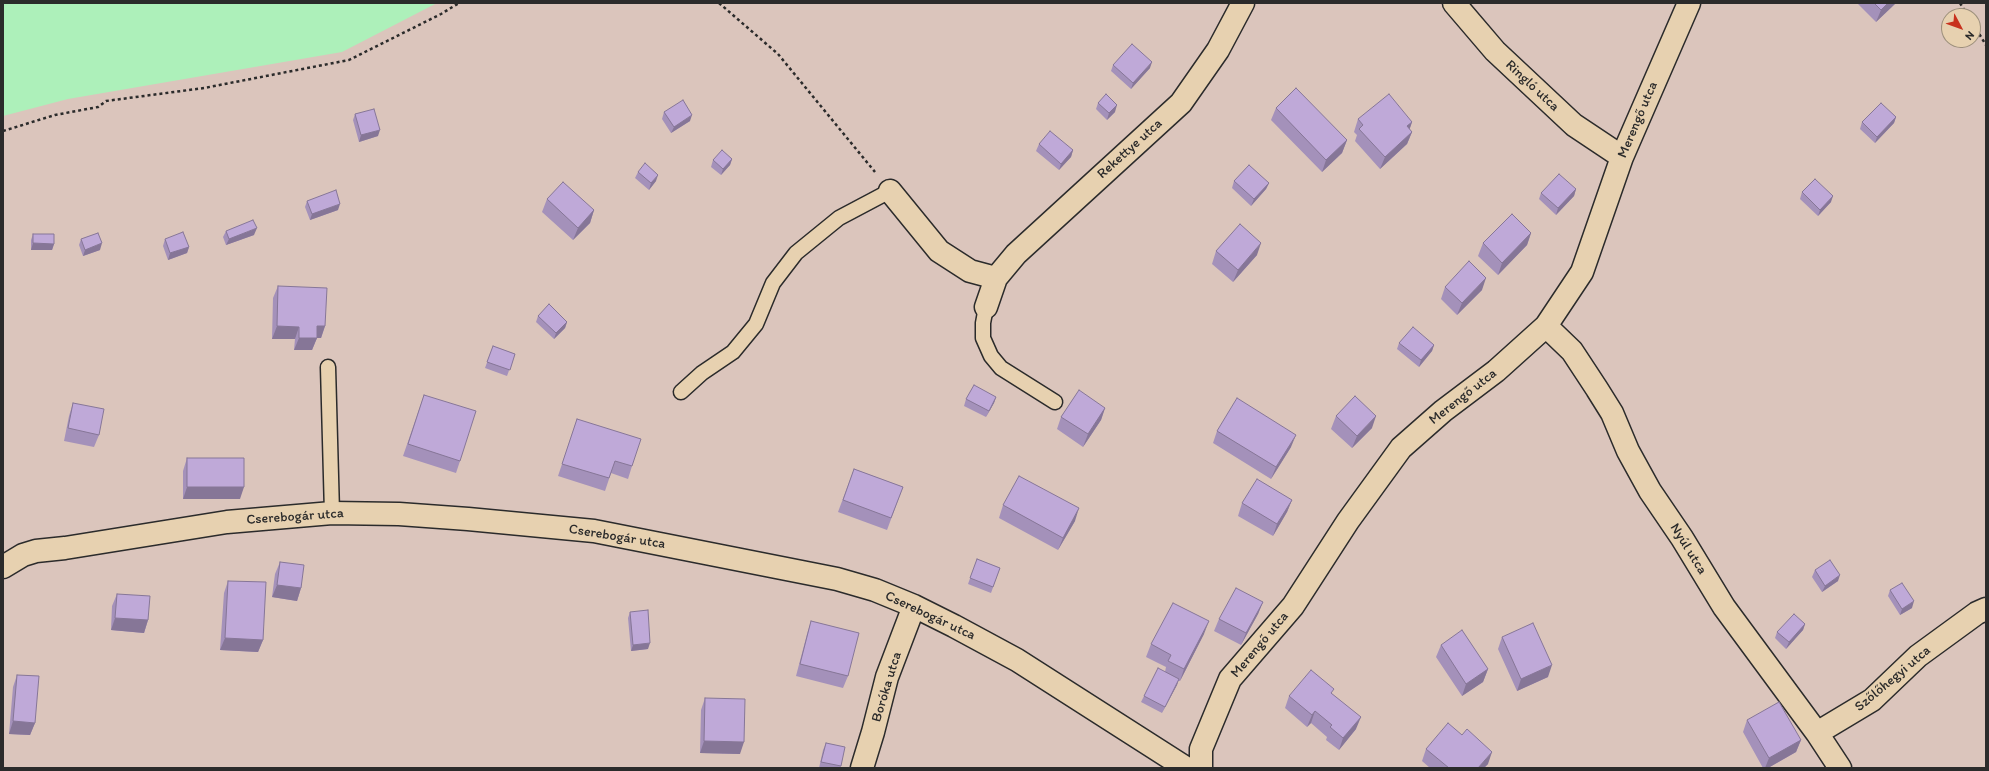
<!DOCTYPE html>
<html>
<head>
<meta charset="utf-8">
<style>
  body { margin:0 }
  #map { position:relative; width:1989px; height:771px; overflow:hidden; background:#dbc5bc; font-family:Itim,sans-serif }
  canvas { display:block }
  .frame { position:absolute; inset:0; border:4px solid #2b2b2b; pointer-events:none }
  .north { position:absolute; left:1941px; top:8px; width:40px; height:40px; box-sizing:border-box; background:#e7d1b0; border:1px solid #9c8f7b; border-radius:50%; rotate:131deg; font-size:11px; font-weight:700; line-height:16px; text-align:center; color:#2b2b2b }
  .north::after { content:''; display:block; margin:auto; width:14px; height:18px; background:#c8321e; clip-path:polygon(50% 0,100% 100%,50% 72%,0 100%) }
</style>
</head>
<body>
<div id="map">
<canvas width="1989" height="771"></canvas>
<div class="frame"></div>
<div class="north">N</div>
</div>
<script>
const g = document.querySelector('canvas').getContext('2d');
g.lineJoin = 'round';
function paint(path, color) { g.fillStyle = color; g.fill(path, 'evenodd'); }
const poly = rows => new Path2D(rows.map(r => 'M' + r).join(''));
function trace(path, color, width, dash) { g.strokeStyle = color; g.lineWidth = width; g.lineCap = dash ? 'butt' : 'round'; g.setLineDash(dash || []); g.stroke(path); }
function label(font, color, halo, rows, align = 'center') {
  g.font = font + ' Itim,sans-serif'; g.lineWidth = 4; g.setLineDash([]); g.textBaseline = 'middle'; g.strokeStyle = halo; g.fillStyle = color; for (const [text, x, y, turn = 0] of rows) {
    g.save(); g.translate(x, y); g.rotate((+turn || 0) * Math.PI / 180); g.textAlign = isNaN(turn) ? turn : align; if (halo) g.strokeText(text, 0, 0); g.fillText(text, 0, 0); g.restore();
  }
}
const green = poly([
  [3,3,437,3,342,52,68,99,3,116]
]);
const path = poly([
  [719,3,778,54,875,172],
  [1960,3,1968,16],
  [1973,24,1986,45],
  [3,131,55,115,98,107,106,101,204,88,349,60,441,14,459,3]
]);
const lane = poly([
  [986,307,983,323,983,338,991,356,1001,368,1055,402],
  [328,367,332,513],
  [681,392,702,373,733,352,756,324,773,283,796,253,839,218,890,191]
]);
const street = poly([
  [1454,3,1495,51,1574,125,1622,157],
  [890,191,939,251,970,271,996,278],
  [986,307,996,278,1016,254,1181,103,1218,50,1243,3],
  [1546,326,1572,351,1597,389,1612,413,1628,451,1650,491,1682,538,1724,607,1817,733,1840,768],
  [3,567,23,555,36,551,65,548,227,522,332,513,399,514,468,519,594,531,837,579,875,590,914,606,954,626,1017,660,1186,768],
  [1817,733,1872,700,1918,656,1977,613,1986,609],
  [862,768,873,732,887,677,914,606],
  [1201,768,1201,749,1230,679,1293,606,1348,521,1401,448,1443,411,1496,371,1546,326,1582,272,1622,157,1689,3]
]);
const wall = poly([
  [1857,3,1896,3,1876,22],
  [1113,65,1150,68,1131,89,1111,71],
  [1098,103,1115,112,1107,120,1096,109],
  [1276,108,1347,140,1342,153,1322,172,1271,120],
  [664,112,690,121,671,133,662,119],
  [355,114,378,136,359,142,353,120],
  [1896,117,1894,123,1875,143,1860,129,1862,122],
  [1358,119,1412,122,1409,130,1412,132,1407,144,1380,169,1355,141,1357,135,1354,132],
  [1039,144,1073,150,1071,157,1059,170,1036,151],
  [732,159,730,165,721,175,711,167,713,160],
  [638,172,656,181,649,190,635,178],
  [1234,181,1269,183,1266,189,1251,206,1232,188],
  [1576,189,1574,196,1556,215,1539,199,1541,193],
  [1802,192,1831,202,1818,216,1800,199],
  [547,199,594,210,590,223,573,240,542,212],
  [307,201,338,210,310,220,305,207],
  [226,231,254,235,226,245,223,237],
  [1531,233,1527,245,1498,275,1478,256,1483,243],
  [33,234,54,244,52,250,31,250,31,240],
  [81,239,100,250,83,256,79,245],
  [165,239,189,247,187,253,168,260,163,246],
  [1216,251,1257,255,1233,282,1212,264],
  [278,286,325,326,321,338,317,338,312,350,294,350,295,339,272,339,273,298],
  [1445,287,1482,290,1457,315,1441,299],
  [538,316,567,322,565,328,554,339,536,322],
  [1399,343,1434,345,1432,351,1419,367,1397,349],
  [493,346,515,354,507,376,485,368],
  [424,395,460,461,456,473,403,456],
  [996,397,994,403,986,417,964,406,966,399],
  [73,403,99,435,94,447,64,441,69,416],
  [1105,408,1101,420,1083,447,1057,429,1061,417],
  [1336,416,1372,428,1352,448,1331,429],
  [577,419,632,466,628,479,611,473,605,491,558,476],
  [1217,431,1291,447,1271,479,1213,443],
  [187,458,240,499,183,499,183,471],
  [854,469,903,487,887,530,838,512],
  [1292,500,1287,512,1273,536,1238,516,1242,503],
  [1003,505,1075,521,1058,550,999,518],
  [977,559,1000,568,991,593,968,584],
  [280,562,301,588,297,601,272,597,275,574],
  [1815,570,1838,581,1822,592,1812,577],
  [228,581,263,640,258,652,220,650,224,593],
  [1890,590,1912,608,1900,615,1888,596],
  [117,594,148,620,144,633,111,630,112,606],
  [1263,602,1258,614,1241,645,1214,631,1219,619],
  [630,612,648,649,631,651,628,618],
  [811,621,848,676,843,688,796,676,807,634],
  [1805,624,1803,630,1786,649,1775,638,1777,632],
  [1204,634,1180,681,1178,681,1177,685,1162,713,1141,702,1144,696,1165,672,1166,667,1146,657,1151,644],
  [1502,637,1548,677,1517,691,1498,649],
  [1441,645,1488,669,1483,682,1462,696,1436,657],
  [17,675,35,723,30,735,9,734,13,687],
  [1332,694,1356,729,1339,750,1326,740,1327,737,1311,723,1307,727,1285,708,1289,696],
  [705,698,740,754,700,753,701,710],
  [1747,720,1801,740,1796,752,1768,768,1763,768,1743,732],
  [826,743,841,766,840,768,819,768,823,750],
  [1426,749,1488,764,1484,768,1430,768,1422,761]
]);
const shadedWall = poly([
  [1888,3,1896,3,1876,22,1881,10],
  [1152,62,1150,68,1131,89,1133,83],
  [1117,105,1115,112,1107,120,1109,113],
  [692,115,690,121,671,133,674,127],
  [1896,117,1894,123,1875,143,1877,137],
  [1412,122,1408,134,1407,126],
  [380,130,378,136,359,142,361,135],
  [1412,132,1407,144,1380,169,1385,157],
  [1347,140,1342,153,1322,172,1326,160],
  [1073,150,1071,157,1059,170,1061,164],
  [732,159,730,165,721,175,723,169],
  [658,175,656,181,649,190,651,183],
  [1269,183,1266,189,1251,206,1254,199],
  [1576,189,1574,196,1556,215,1558,208],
  [1833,196,1831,202,1818,216,1820,210],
  [340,204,338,210,310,220,312,214],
  [594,210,590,223,573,240,578,228],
  [257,228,254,235,226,245,229,239],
  [1531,233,1527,245,1498,275,1502,263],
  [33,243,54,244,52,250,31,250],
  [102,243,100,250,83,256,85,250],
  [1261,243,1257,255,1233,282,1238,270],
  [189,247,187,253,168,260,170,253],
  [1486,278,1482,290,1457,315,1462,303],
  [567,322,565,328,554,339,556,333],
  [277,326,299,327,295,339,272,339],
  [317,326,325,326,321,338,313,338],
  [299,338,317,338,312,350,294,350],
  [1434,345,1432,351,1419,367,1421,360],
  [996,397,994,403,986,417],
  [1105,408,1101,420,1083,447,1088,434],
  [1376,416,1372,428,1352,448,1357,436],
  [1296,435,1291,447,1271,479,1276,467],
  [187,487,244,487,240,499,183,499],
  [1292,500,1287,512,1273,536,1277,524],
  [1079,508,1075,521,1058,550,1063,538],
  [1840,575,1838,581,1822,592,1825,586],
  [277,585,301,588,297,601,272,597],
  [1914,601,1912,608,1900,615,1902,609],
  [1263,602,1258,614,1241,645,1246,633],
  [115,618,148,620,144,633,111,630],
  [1209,621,1204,634,1180,681,1184,669],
  [1805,624,1803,630,1786,649,1789,642],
  [225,638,263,640,258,652,220,650],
  [650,643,648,649,631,651,633,645],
  [1552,665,1548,677,1517,691,1521,679],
  [1488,669,1483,682,1462,696,1466,684],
  [1179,679,1177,685,1162,713],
  [1315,711,1311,723,1307,727,1312,715],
  [1361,717,1356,729,1339,750,1343,738],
  [13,721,35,723,30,735,9,734],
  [1801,740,1796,752,1768,768,1765,768,1769,758],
  [704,741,744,742,740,754,700,753],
  [1492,752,1488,764,1484,768,1478,768]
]);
const building = poly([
  [1874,3,1888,3,1881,10,1874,3],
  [1132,44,1152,62,1133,83,1113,65,1132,44],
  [1296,88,1347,140,1326,160,1276,108,1296,88],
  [1106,94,1117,105,1109,113,1098,103,1106,94],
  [1389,94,1412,122,1407,126,1412,132,1385,157,1359,129,1363,125,1358,119,1389,94],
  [683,100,692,115,674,127,664,112,683,100],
  [1881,103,1896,117,1877,137,1862,122,1881,103],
  [374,109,380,130,361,135,355,114,374,109],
  [1050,131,1073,150,1061,164,1039,144,1050,131],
  [722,150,732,159,723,169,713,160,722,150],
  [645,163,658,175,651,183,638,172,645,163],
  [1249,165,1269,183,1254,199,1234,181,1249,165],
  [1559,174,1576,189,1558,208,1541,193,1559,174],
  [1815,179,1833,196,1820,210,1802,192,1815,179],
  [563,182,594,210,578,228,547,199,563,182],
  [336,190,340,204,312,214,307,201,336,190],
  [1512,214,1531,233,1502,263,1483,243,1512,214],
  [253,220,257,228,229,239,226,231,253,220],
  [1240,224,1261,243,1238,270,1216,251,1240,224],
  [183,232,189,247,170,253,165,239,183,232],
  [98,233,102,243,85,250,81,239,98,233],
  [33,234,54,234,54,244,33,243,33,234],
  [1469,261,1486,278,1462,303,1445,287,1469,261],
  [278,286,327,288,325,326,317,326,317,338,299,338,299,327,277,326,278,286],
  [549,304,567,322,556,333,538,316,549,304],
  [1413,327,1434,345,1421,360,1399,343,1413,327],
  [493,346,515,354,510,370,487,362,493,346],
  [974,385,996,397,989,411,966,399,974,385],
  [1079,390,1105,408,1088,434,1061,417,1079,390],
  [424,395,476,411,460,461,408,444,424,395],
  [1355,396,1376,416,1357,436,1336,416,1355,396],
  [1237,398,1296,435,1276,467,1217,431,1237,398],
  [73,403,104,409,99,435,68,428,73,403],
  [577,419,641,439,632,466,615,461,609,478,562,464,577,419],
  [187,458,244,458,244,487,187,487,187,458],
  [854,469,903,487,891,518,843,500,854,469],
  [1019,476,1079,508,1063,538,1003,505,1019,476],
  [1257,479,1292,500,1277,524,1242,503,1257,479],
  [977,559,1000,568,993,587,970,578,977,559],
  [1830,560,1840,575,1825,586,1815,570,1830,560],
  [280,562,304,565,301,588,277,585,280,562],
  [228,581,266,582,263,640,225,638,228,581],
  [1902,583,1914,601,1902,609,1890,590,1902,583],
  [1236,588,1263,602,1246,633,1219,619,1236,588],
  [117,594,150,596,148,620,115,618,117,594],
  [1173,603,1209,621,1184,669,1168,661,1171,655,1151,644,1173,603],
  [648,610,650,643,633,645,630,612,648,610],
  [1794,614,1805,624,1789,642,1777,632,1794,614],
  [811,621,859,633,848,676,800,664,811,621],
  [1533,623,1552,665,1521,679,1502,637,1533,623],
  [1462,630,1488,669,1466,684,1441,645,1462,630],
  [1158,668,1179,679,1165,707,1144,696,1158,668],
  [1311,670,1334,689,1331,693,1361,717,1343,738,1330,727,1332,725,1315,711,1312,715,1289,696,1311,670],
  [17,675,39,676,35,723,13,721,17,675],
  [705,698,745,699,744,742,704,741,705,698],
  [1779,702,1801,740,1769,758,1747,720,1779,702],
  [1448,723,1462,735,1467,729,1492,752,1478,768,1449,768,1426,749,1448,723],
  [826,743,845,747,841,766,821,762,826,743]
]);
const streetNames = [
  ["Ringló utca",1532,86,43],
  ["Merengő utca",1638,120,-67],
  ["Rekettye utca",1130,149,-42],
  ["Merengő utca",1463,397,-38],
  ["Cserebogár utca",295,517,-4],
  ["Cserebogár utca",617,537,9],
  ["Nyúl utca",1688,549,58],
  ["Cserebogár utca",930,616,25],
  ["Merengő utca",1260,645,-50],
  ["Szőlőhegyi utca",1893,679,-40],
  ["Boróka utca",887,687,-73]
];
paint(green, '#adf0ba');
trace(lane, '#2b2b2b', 17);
trace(street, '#2b2b2b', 25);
trace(path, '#2b2b2b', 2.5, [3, 3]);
trace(lane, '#e7d1b0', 14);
trace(street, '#e7d1b0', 22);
paint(wall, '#a491ba');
paint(shadedWall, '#867697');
paint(building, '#bfa9d8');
trace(building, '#867697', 1);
label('14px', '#2b2b2b', '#e7d1b0', streetNames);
</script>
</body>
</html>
